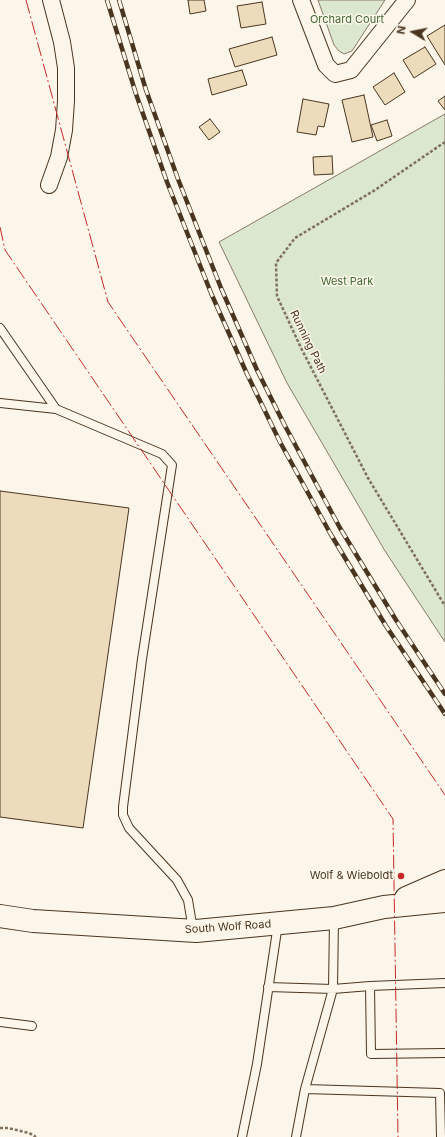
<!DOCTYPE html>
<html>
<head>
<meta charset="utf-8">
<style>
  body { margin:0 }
  #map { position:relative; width:445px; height:1137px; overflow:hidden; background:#fbf6e9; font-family:Inter,sans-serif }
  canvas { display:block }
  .north { position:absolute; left:393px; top:12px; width:40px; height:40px; -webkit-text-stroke:3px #fbf6e9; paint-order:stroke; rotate:280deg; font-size:11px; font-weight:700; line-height:16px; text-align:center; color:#4a3520 }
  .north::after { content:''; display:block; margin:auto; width:14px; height:18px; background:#4a3520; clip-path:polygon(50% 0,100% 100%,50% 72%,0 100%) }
</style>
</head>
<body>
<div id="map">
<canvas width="445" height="1137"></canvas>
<div class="north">N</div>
</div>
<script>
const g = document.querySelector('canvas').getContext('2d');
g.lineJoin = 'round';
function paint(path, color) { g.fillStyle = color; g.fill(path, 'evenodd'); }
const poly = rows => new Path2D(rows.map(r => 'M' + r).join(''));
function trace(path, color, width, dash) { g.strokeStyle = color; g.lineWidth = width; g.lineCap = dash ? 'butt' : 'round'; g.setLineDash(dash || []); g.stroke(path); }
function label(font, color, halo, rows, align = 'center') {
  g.font = font + ' Inter,sans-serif'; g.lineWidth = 3; g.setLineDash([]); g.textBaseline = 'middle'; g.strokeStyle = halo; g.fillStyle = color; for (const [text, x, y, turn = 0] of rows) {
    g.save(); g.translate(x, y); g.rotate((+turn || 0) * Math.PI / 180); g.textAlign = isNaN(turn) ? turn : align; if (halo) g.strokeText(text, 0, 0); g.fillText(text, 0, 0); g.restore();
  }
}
const green = poly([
  [318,0,385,0,352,51,344,54,339,51,334,45,318,0],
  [445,114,445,642,385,551,287,383,219,242,445,114]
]);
const building = poly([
  [188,0,204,0,206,11,190,14,188,0],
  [262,2,266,24,241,28,237,6,262,2],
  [445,25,445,65,427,36,445,25],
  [272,37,277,55,235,67,229,49,272,37],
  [425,47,436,64,414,78,403,60,425,47],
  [242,70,247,85,212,95,208,79,242,70],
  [394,73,405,92,385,105,373,87,394,73],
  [364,95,373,137,352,142,342,100,364,95],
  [445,96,445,110,438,101,445,96],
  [303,99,329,104,324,127,318,126,316,135,297,132,303,99],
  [210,119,220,132,209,140,199,127,210,119],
  [387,120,392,136,377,141,371,125,387,120],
  [332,156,333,174,314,175,313,157,332,156],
  [0,491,129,508,83,828,0,817,0,491]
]);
const path = poly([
  [445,142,375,190,295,238,276,263,277,296,301,348,368,478,445,606],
  [0,1128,8,1128,29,1133,36,1137]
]);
const service = poly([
  [0,328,56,409,162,454,172,465,142,659,123,807,123,815,129,828,177,880,188,900,193,930],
  [0,403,56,409],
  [370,986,371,1054,445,1053],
  [268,987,333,989,370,986,445,983],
  [0,1022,32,1026],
  [305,1089,440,1093,441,1137],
  [242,1137,257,1064,278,924],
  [296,1137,305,1089,333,989,334,919]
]);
const minor = poly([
  [301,0,326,65,335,74,351,70,407,0],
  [49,185,59,157,64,130,66,101,66,68,62,42,51,0]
]);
const secondary = poly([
  [406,898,445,881],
  [0,916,33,921,196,931,334,918,384,907,445,901]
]);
const rail = poly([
  [107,0,136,94,167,182,211,293,247,374,280,442,330,533,386,626,445,714],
  [119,0,146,90,178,179,221,288,257,370,284,424,340,528,396,620,445,694]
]);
const power = poly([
  [26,0,108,302,445,795],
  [0,227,5,250,393,819,398,1137]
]);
const markers = [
  [401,876,4,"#c62828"]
];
const parkNames = [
  ["Orchard Court",347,20],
  ["West Park",347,282]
];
const streetNames = [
  ["Running Path",308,342,64],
  ["South Wolf Road",228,927,-4]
];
const poiNames = [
  ["Wolf & Wieboldt",393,876]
];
paint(green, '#dce7d0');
trace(green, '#887966', 1);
paint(building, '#ecdcbc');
trace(building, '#4a3520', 1);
trace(service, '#4a3520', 10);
trace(minor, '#4a3520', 18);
trace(secondary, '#4a3520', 24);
trace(path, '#7f6f5c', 2.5, [3, 2]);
trace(service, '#fbf6e9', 8);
trace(minor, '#fbf6e9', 16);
trace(secondary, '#fbf6e9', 22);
trace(rail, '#4a3520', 4.5);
trace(rail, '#fbf6e9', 3, [9]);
trace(power, '#c62828', 1, [14, 3, 2, 3]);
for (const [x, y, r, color] of markers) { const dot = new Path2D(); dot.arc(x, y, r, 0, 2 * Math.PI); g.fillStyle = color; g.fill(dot); trace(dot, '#fbf6e9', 1.5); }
label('11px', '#436837', '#fbf6e9', parkNames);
label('11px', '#4a3520', '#fbf6e9', streetNames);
label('11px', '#4a3520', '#fbf6e9', poiNames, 'right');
</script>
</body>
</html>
